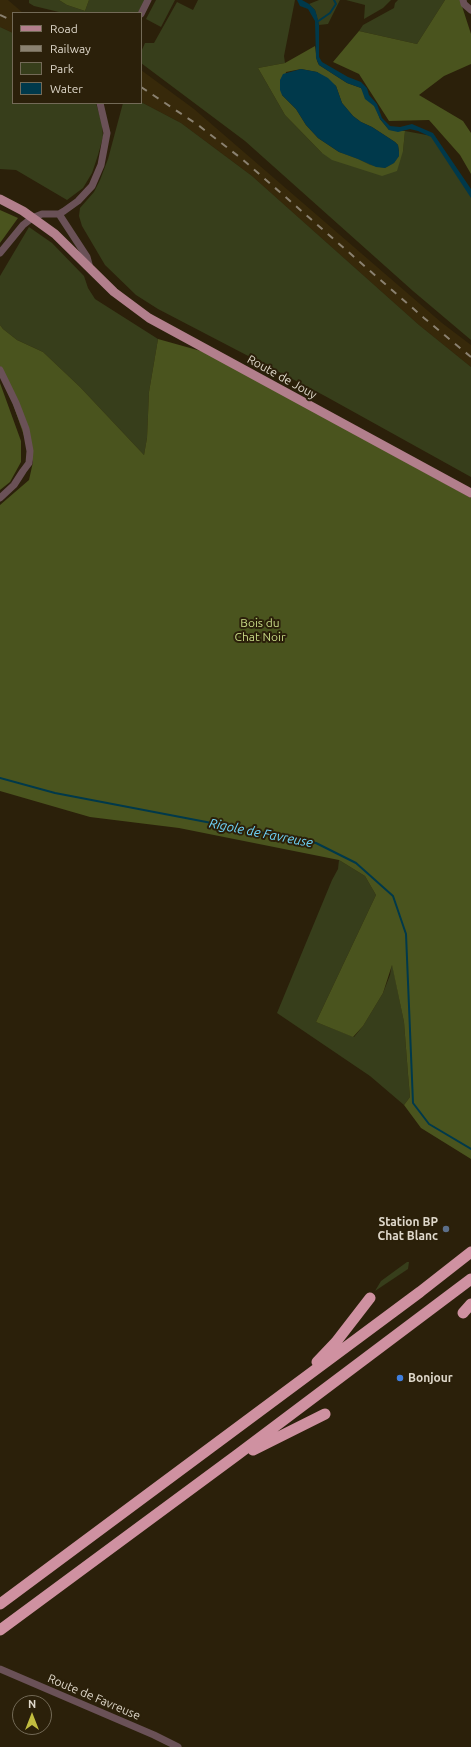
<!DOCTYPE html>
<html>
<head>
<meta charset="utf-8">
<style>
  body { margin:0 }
  #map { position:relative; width:471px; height:1747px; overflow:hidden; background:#2b200a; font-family:Ubuntu,sans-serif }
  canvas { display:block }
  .legend { position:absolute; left:12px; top:12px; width:130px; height:92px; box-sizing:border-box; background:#2b200a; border:1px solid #736a57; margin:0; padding:5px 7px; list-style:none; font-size:12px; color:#dfd8cb }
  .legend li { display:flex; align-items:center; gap:8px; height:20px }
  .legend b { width:20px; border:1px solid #736a57 }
  .north { position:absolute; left:12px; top:1695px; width:40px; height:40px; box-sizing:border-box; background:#2b200a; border:1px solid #736a57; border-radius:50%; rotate:0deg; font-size:11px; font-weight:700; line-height:16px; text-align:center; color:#dfd8cb }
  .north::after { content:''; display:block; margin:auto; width:14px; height:18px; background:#c2bd3f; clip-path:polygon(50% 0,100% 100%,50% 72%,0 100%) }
</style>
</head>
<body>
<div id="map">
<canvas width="471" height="1747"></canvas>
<ul class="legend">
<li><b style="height:5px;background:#b27f8c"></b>Road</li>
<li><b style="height:5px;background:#8a8170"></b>Railway</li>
<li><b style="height:11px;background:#373e1b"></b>Park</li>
<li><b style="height:11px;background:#00394b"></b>Water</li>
</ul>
<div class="north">N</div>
</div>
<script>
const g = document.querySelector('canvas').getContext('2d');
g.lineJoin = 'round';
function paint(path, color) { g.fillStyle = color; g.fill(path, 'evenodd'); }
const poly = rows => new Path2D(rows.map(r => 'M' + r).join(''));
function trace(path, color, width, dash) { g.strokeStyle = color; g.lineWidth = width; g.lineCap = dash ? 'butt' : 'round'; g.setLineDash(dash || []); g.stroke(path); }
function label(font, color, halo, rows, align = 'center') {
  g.font = font + ' Ubuntu,sans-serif'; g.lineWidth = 4; g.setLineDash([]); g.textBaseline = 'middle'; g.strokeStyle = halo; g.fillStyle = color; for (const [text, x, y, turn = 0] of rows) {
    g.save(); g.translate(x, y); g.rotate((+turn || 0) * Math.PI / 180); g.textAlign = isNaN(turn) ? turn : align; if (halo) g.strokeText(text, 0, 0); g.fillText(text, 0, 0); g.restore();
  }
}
const built = poly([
  [0,0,8,0,23,13,13,13,13,33,0,27],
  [141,70,194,109,442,323,471,345,471,367,419,325,252,176,181,123,141,102]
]);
const green = poly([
  [29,0,59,0,67,5,85,11,89,0,145,0,138,13,63,13,34,6,29,3],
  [156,0,175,0,161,27,146,19],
  [198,0,295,0,284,56,285,63,258,68,285,115,322,153,403,151,405,131,432,136,471,196,471,340,413,291,245,141,141,63,141,52,145,43,154,43,177,2,193,10],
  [319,0,340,0,328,24,319,25,315,10,309,4],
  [346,0,391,0,383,8,364,19,365,5],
  [398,0,445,0,417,44,359,31,363,25,394,8,395,3],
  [0,27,13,33,13,103,96,103,102,124,103,137,98,155,92,173,83,188,67,200,16,170,0,169],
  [141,102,181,123,252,176,419,325,471,367,471,477,325,396,158,309,136,295,105,265,82,226,79,216,80,208,94,192,100,180,108,159,123,103],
  [29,227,52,243,84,276,88,288,95,299,158,339,149,392,147,438,144,455,80,387,43,352,17,340,3,329,0,325,0,276],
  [339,860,365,876,376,895,316,1022,354,1037,363,1026,383,993,390,975,392,963,404,1022,408,1074,410,1097,404,1105,370,1076,277,1013,332,880,338,869],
  [407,1262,409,1262,408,1269,375,1291,381,1281]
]);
const forest = poly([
  [59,0,89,0,85,11,67,5],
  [445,0,460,0,471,34,471,64,444,76,419,95,463,121,471,133,471,174,460,155,429,120,389,121,359,74,333,62,359,31,417,44],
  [315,46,317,61,319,65,347,83,361,88,376,108,380,119,389,130,405,131,403,151,397,171,382,176,332,160,322,153,285,115,258,68,285,63],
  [301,69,317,72,336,86,342,103,353,116,361,122,372,127,395,142,398,145,399,152,399,156,394,163,385,168,370,165,358,159,339,152,318,138,306,125,296,109,282,95,286,72],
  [0,210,18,218,0,243],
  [0,325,3,329,17,340,43,352,80,387,144,455,147,438,149,392,158,339,208,353,471,498,471,1159,421,1128,404,1105,410,1097,408,1074,404,1022,392,965,383,993,363,1026,353,1037,316,1022,376,895,365,876,339,860,179,828,90,817,0,791,0,505,29,480,33,462,0,366],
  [0,383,21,441,21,462,10,482,0,490]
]);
const water = poly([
  [297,0,302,0,309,4,315,10,317,16,319,25,319,57,322,62,348,77,361,82,367,88,369,95,377,104,382,118,390,126,400,127,412,124,433,133,471,189,471,198,431,137,418,131,410,129,398,132,389,130,380,119,374,106,365,99,361,88,347,83,319,65,316,58,315,21,308,9,300,6],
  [301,69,317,72,328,78,336,86,342,103,353,116,361,122,372,127,395,142,398,145,399,152,399,156,394,163,385,168,376,167,358,159,339,152,318,138,306,125,296,109,282,95,280,90,280,80,283,74]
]);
const stream = poly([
  [317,22,330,13,336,4,334,0],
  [0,778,55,793,316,843,356,863,393,896,406,934,413,1103,429,1124,471,1149]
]);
const minor = poly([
  [463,0,464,4,471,10],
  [141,14,148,0],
  [59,214,87,257,90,268],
  [0,253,23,225,32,218,42,214,59,214,64,211,78,201,92,186,101,165,107,133,100,103],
  [0,370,16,403,26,429,30,451,29,463,23,471,14,485,0,498],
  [0,1669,154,1735,178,1747]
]);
const major = poly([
  [0,199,23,211,55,234,114,292,149,318,471,493]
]);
const highway = poly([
  [463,1313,471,1304],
  [317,1362,336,1342,370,1298],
  [253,1450,325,1414],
  [0,1604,420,1292,471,1252],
  [0,1630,237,1455,471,1279]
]);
const rail = poly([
  [0,15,13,21],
  [141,87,198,125,242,159,424,318,471,357]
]);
const markers = [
  [446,1229,4,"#5c6f8a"],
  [400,1378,4,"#3f7fe0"]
];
const streetNames = [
  ["Route de Jouy",282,377,29],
  ["Route de Favreuse",94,1697,23]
];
const parkNames = [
  ["Bois du",260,623],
  ["Chat Noir",260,637]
];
const poiNames = [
  ["Station BP",438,1222],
  ["Chat Blanc",438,1236],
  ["Bonjour",408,1378,"left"]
];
const waterNames = [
  ["Rigole de Favreuse",261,833,11]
];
paint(built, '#37290a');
paint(green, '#373e1b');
paint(forest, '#4a541e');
paint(water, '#00394b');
trace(stream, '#00394b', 2);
trace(minor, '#6a5157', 7);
trace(major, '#b27f8c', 9);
trace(highway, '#cf91a1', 11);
trace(rail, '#8a8170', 2, [7, 7]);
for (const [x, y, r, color] of markers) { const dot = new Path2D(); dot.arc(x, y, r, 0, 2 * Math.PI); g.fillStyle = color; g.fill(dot); trace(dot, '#2b200a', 1.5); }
label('12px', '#dfd8cb', '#2b200a', streetNames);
label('12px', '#c7d986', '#2b200a', parkNames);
label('bold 12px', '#dfd8cb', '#2b200a', poiNames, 'right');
label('italic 13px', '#6fd4fa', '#2b200a', waterNames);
</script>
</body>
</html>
